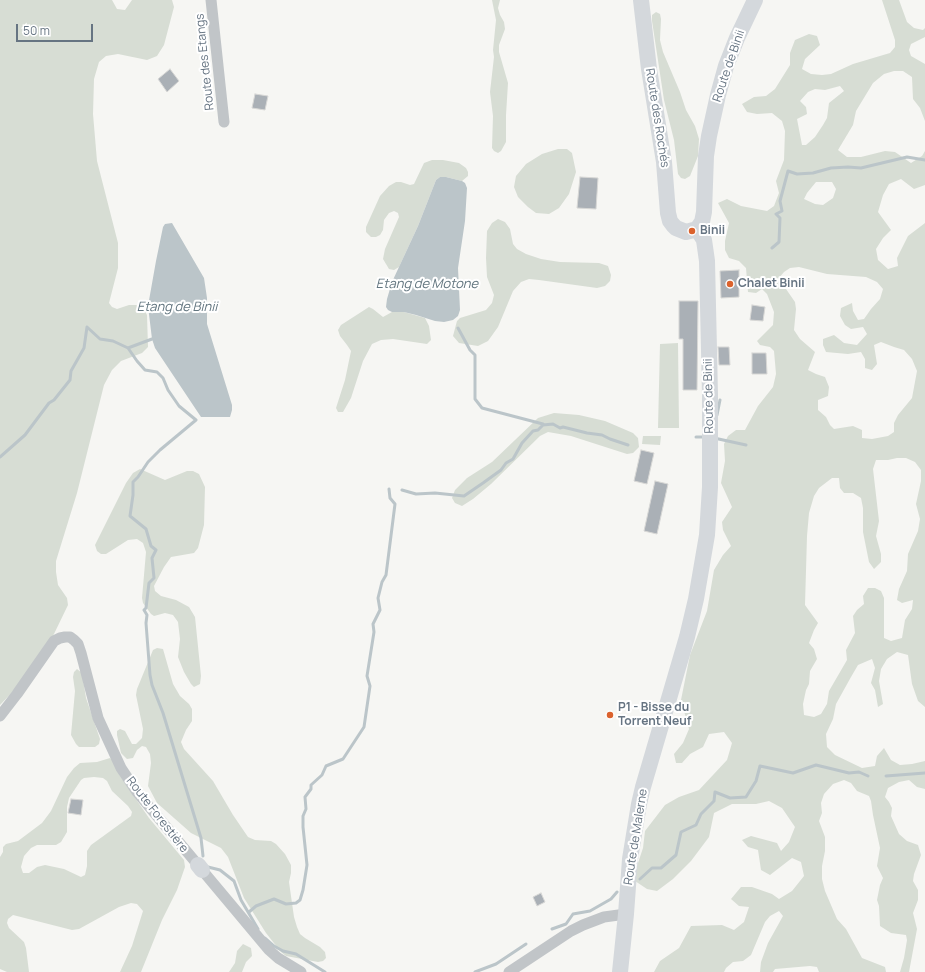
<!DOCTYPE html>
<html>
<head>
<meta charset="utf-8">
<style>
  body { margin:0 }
  #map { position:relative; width:925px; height:972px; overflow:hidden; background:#f6f6f3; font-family:Manrope,sans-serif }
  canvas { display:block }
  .scale { position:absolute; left:16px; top:24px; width:77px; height:18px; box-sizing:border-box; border:2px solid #667482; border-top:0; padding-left:5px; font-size:12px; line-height:14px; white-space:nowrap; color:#667482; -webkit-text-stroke:3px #fff; paint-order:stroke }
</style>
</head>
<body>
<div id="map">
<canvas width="925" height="972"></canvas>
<div class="scale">50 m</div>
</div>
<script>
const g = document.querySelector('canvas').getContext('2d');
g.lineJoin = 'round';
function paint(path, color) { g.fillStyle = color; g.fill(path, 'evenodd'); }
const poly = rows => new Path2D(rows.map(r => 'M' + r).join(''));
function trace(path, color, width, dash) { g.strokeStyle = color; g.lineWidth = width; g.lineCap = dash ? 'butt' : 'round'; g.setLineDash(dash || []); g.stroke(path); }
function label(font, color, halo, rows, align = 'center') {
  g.font = font + ' Manrope,sans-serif'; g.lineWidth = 4; g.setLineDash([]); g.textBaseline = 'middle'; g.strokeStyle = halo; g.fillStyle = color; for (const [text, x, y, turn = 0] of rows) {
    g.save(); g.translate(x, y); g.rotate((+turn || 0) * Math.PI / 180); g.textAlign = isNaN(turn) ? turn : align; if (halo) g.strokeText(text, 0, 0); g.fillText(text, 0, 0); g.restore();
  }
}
const green = poly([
  [0,0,112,0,117,9,125,10,132,0,172,0,174,7,164,45,157,56,147,60,118,54,106,56,99,62,94,79,93,114,97,161,118,243,118,268,109,303,112,307,117,309,129,305,136,305,144,309,147,315,148,347,142,353,121,361,112,370,104,385,77,493,56,561,56,572,58,585,67,598,68,605,53,636,19,685,0,705],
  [492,0,500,0,498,8,500,15,504,22,505,29,499,45,499,52,508,83,506,115,506,142,501,151,498,153,494,151,492,148,493,116,490,92,494,57,493,50,496,20],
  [882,0,899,0,907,22,914,28,923,30,925,28,925,37,911,44,909,50,911,56,925,64,925,121,920,108,913,99,912,77,903,71,894,71,884,74,873,83,856,111,853,125,838,150,847,157,861,157,885,151,895,152,911,163,922,156,925,151,925,185,914,189,901,179,889,184,883,195,878,212,891,230,883,238,876,249,878,260,888,269,898,266,897,258,908,236,925,223,925,707,918,701,912,684,908,655,897,652,887,659,881,669,879,681,883,704,878,707,875,690,871,683,875,668,872,659,858,665,851,677,836,704,833,719,826,734,827,747,835,755,862,768,875,766,877,756,884,748,891,760,900,765,912,764,925,761,925,789,917,787,909,780,899,782,888,788,885,797,889,802,892,808,891,816,899,834,907,841,918,845,921,855,914,874,913,881,918,890,918,900,913,913,917,929,909,972,900,972,904,958,907,940,906,935,891,933,880,926,879,906,877,900,880,885,883,878,877,866,880,848,873,815,871,801,869,796,857,791,851,783,844,780,833,784,824,794,821,803,822,813,819,821,825,837,825,851,822,866,822,879,825,891,837,919,846,929,862,958,885,967,886,972,819,972,817,967,810,966,775,969,773,972,760,972,761,962,768,943,783,916,779,911,770,916,765,922,751,955,743,961,733,962,726,968,724,972,654,972,660,961,679,948,691,926,722,925,734,930,744,922,749,907,739,906,731,899,741,887,752,887,772,894,779,899,792,891,804,876,801,862,792,858,770,875,761,870,758,850,748,847,742,840,751,836,777,843,781,851,789,842,795,827,782,808,769,801,756,804,732,804,714,813,709,837,691,861,673,879,657,891,647,889,635,881,636,869,643,848,645,831,665,805,679,797,699,790,727,760,732,743,724,732,709,734,703,747,690,754,682,763,676,763,674,754,683,743,689,729,681,700,690,655,707,611,714,570,723,555,731,546,723,530,722,522,732,507,721,483,725,461,724,444,728,436,736,430,745,430,758,406,773,387,776,374,774,351,770,347,760,345,757,341,773,325,774,312,767,294,762,289,756,293,748,292,746,268,739,261,729,258,725,250,725,241,729,223,718,203,727,199,741,206,767,211,774,206,779,193,776,181,784,160,785,131,782,121,772,113,757,114,747,112,742,104,754,97,766,96,775,89,790,65,790,53,795,40,809,34,817,36,820,45,805,59,802,69,811,74,822,75,831,74,853,64,890,53,895,47,895,40],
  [840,86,844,91,829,103,827,118,823,125,815,137,806,145,802,145,797,119,807,114,806,107,800,101,808,92,815,89,825,90],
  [816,182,832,182,836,189,833,198,823,205,815,204,804,199,807,193],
  [799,267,827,274,866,277,877,282,883,289,880,299,871,309,864,319,858,320,853,311,852,303,841,308,840,316,845,325,851,329,863,327,867,334,857,345,844,343,834,335,823,339,823,345,826,352,848,354,861,352,865,359,865,368,872,370,877,364,874,345,881,342,894,347,904,350,912,359,917,371,912,398,898,415,894,423,894,432,888,436,872,439,862,438,862,430,853,426,834,429,830,425,826,417,818,410,818,400,828,396,829,387,825,377,816,374,808,370,815,352,800,339,794,330,796,309,795,302,786,289,780,285,778,279,784,272,790,268],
  [897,458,906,458,915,462,921,470,921,481,916,504,920,519,918,531,908,554,907,571,899,589,897,600,902,603,913,600,912,609,905,620,902,638,891,641,884,638,884,598,881,591,875,588,868,588,863,596,864,604,857,610,853,616,855,633,846,650,847,660,829,691,827,704,821,714,814,717,804,715,803,704,806,690,809,684,810,671,817,659,814,649,809,643,814,630,818,623,805,605,807,536,809,513,814,496,819,488,832,478,839,478,840,488,844,493,853,493,861,498,863,508,863,532,869,562,874,569,881,562,881,554,876,536,879,521,873,469,876,460,888,460],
  [656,12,660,14,661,19,660,40,663,52,680,92,686,110,695,126,699,139,698,156,690,176,685,179,681,178,678,174,674,140,664,100,652,21,652,15],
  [558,149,567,149,572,153,576,172,569,194,559,208,549,214,536,213,528,207,518,197,514,187,516,176,526,164,542,154],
  [432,160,443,160,459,163,466,168,468,172,468,176,462,181,446,177,440,177,436,180,418,226,399,267,394,270,389,269,383,259,385,249,399,217,398,213,394,211,389,213,384,220,383,230,380,235,376,237,371,237,366,232,366,227,380,196,389,186,396,182,401,182,410,185,414,184,424,163],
  [498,219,505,222,510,229,513,244,517,249,526,254,541,259,560,262,599,263,608,266,611,275,610,281,605,286,597,288,539,280,529,279,521,282,513,291,498,327,488,341,478,346,459,343,453,336,457,321,460,318,486,310,492,303,494,295,487,277,486,258,487,231,492,223],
  [369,307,373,309,383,317,392,312,404,312,425,318,429,326,431,340,427,344,393,339,381,340,372,344,363,361,351,398,343,412,338,412,336,408,345,380,351,351,347,345,340,336,338,330,341,325],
  [678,343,679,428,658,428,660,344],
  [554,413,579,415,605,421,633,433,638,438,639,447,633,453,627,454,571,436,548,432,540,436,491,484,473,499,462,506,455,503,452,498,455,490,467,478,492,462,538,418],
  [643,436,661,436,660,445,642,444],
  [140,469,165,480,187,471,193,471,199,474,205,487,204,525,198,548,194,553,171,557,164,567,154,586,155,591,161,596,176,600,189,607,195,617,201,676,200,684,194,687,191,684,184,672,178,657,180,639,178,622,173,615,165,613,154,616,151,614,143,603,142,598,146,552,143,543,137,539,128,540,106,554,101,554,97,551,95,545,126,483,133,473],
  [157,648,163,649,173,684,180,696,189,704,192,709,192,721,186,730,181,742,184,749,213,781,233,815,248,837,255,840,271,841,276,844,285,854,291,865,291,873,289,882,294,917,297,927,300,934,305,938,320,947,325,952,326,958,323,961,318,962,286,956,281,952,266,933,244,898,228,857,221,848,191,833,157,803,148,786,151,763,150,754,146,747,142,746,137,750,133,758,127,759,121,753,117,735,117,731,120,729,125,731,132,744,136,744,142,738,143,729,136,695,137,689,153,650],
  [77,669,82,673,86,698,100,739,99,744,95,747,79,747,76,744,71,735,75,691,73,677,74,672],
  [110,758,115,762,120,776,149,818,184,860,185,867,177,890,162,920,141,972,120,972,132,946,143,911,137,904,131,903,119,907,79,929,72,930,13,915,8,919,7,923,9,928,24,942,26,948,29,972,7,972,0,969,0,857,3,852,3,847,6,844,18,841,42,823,51,811,67,777,74,768,80,763,97,762],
  [94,777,103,778,107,781,112,791,128,806,132,812,131,816,91,845,87,851,87,866,85,875,81,877,64,869,45,865,37,867,29,873,23,873,21,867,24,856,31,848,37,845,56,845,61,842,67,832,67,807,69,798,81,780,84,778],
  [243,944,251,948,252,956,246,962,242,972,229,972,235,963,237,951]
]);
const water = poly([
  [440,177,446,177,462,181,465,183,467,188,465,221,458,268,460,310,458,316,453,320,444,322,435,321,416,315,404,312,392,312,388,310,386,307,387,299,392,282,418,226,436,180],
  [172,223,204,278,207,298,207,324,232,405,232,410,230,417,201,417,155,348,152,339,148,306,156,261,163,227,165,224]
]);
const stream = poly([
  [772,248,779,242,780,218,776,214,782,211,780,201,788,171,797,174,813,173,831,168,848,167,861,168,907,157,925,160],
  [458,328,470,350,475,355,475,399,482,408,543,424],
  [128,348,137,361,145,370,157,372,163,378,168,390,179,406,196,420,160,450,148,462,138,477,133,482,133,495,130,516,146,529,151,546,156,550,152,558,154,578,149,583,146,608,144,610,147,615,146,623,150,675,152,685,163,713,201,838,203,856],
  [717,415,720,400],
  [696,437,703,437],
  [714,438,746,445],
  [0,457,25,435,49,403,54,400,70,380,71,371,84,348,87,327,100,339,113,341,128,348,152,339],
  [402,490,416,494,435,493,464,496,483,483,501,470,506,463,513,459,522,443,533,431,538,430,543,425,553,424,560,428,563,427,587,433,602,435,610,439,628,445],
  [886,776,925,773],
  [208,867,220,870,234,881,241,900,258,929],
  [640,879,652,868,661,868,676,855,681,832,696,825,701,814,714,801,715,792,730,798,746,797,756,781,760,766,793,773,816,765,849,773,859,772,868,776],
  [249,912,256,906,274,899,286,904,296,903,300,900,303,890,307,865,303,827,303,816,306,809,305,797,311,789,311,785,322,775,326,766,343,759,364,727,370,686,367,676,374,632,373,624,380,610,378,598,382,582,386,575,395,504,390,498,389,489],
  [552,929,566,924,573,914,590,911,611,899,617,892],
  [265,938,274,946,283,951,296,954,325,972],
  [475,972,496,964,526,944]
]);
const building = poly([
  [170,69,179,81,167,92,158,79,170,69],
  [255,94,268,96,265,110,252,108,255,94],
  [580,177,598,178,596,209,577,208,580,177],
  [739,270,739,297,721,298,720,271,739,270],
  [679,301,698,301,697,390,683,390,683,339,679,339,679,301],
  [752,305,765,307,763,321,750,320,752,305],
  [718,347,729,347,730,365,719,365,718,347],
  [752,353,766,353,767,374,752,374,752,353],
  [641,450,654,453,647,484,634,481,641,450],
  [655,481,668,484,657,534,644,531,655,481],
  [71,799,83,800,81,815,68,813,71,799],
  [541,893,545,902,537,906,533,897,541,893]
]);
const street = poly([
  [211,0,224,122],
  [0,716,17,694,54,641,60,638,65,637,70,637,74,640,78,644,81,653,98,718,121,768,137,792,198,865],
  [202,870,269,950,278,958,301,972],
  [509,972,571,931,583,925,604,917,626,914]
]);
const secondary = poly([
  [641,0,649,69,664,162,668,213,670,221,673,225,676,228,686,232,697,229,702,222,704,212,706,156,709,136,718,95,726,66,737,38,755,0],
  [198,865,202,870],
  [620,972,626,914,630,859,639,804,643,787,687,637,696,599,707,535,710,487,710,395,707,261,704,240,697,229]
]);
const markers = [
  [692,231,4,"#db622d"],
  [730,284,4,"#db622d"],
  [610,715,4,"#db622d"]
];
const streetNames = [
  ["Route des Etangs",205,62,-96],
  ["Route de Binii",729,66,-71],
  ["Route des Rochés",657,118,81],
  ["Route de Binii",709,396,-91],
  ["Route Forestière",157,815,52],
  ["Route de Malerne",636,837,-81]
];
const poiNames = [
  ["Binii",700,231],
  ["Chalet Binii",738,284],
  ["P1 - Bisse du",618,708],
  ["Torrent Neuf",618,722]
];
const waterNames = [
  ["Etang de Motone",427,284],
  ["Etang de Binii",177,307]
];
paint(green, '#d7ddd4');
paint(water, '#bbc5c9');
trace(stream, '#bbc5c9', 3);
paint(building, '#aab0b6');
trace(building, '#d7d7d5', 1);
trace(street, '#c1c5c8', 11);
trace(secondary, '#d4d8dc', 16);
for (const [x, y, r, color] of markers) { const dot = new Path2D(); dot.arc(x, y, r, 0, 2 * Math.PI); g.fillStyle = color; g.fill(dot); trace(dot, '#fff', 1.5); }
label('12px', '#667482', '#fff', streetNames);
label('bold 12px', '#667482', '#fff', poiNames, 'left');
label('italic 13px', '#62757f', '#fff', waterNames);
</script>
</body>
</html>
